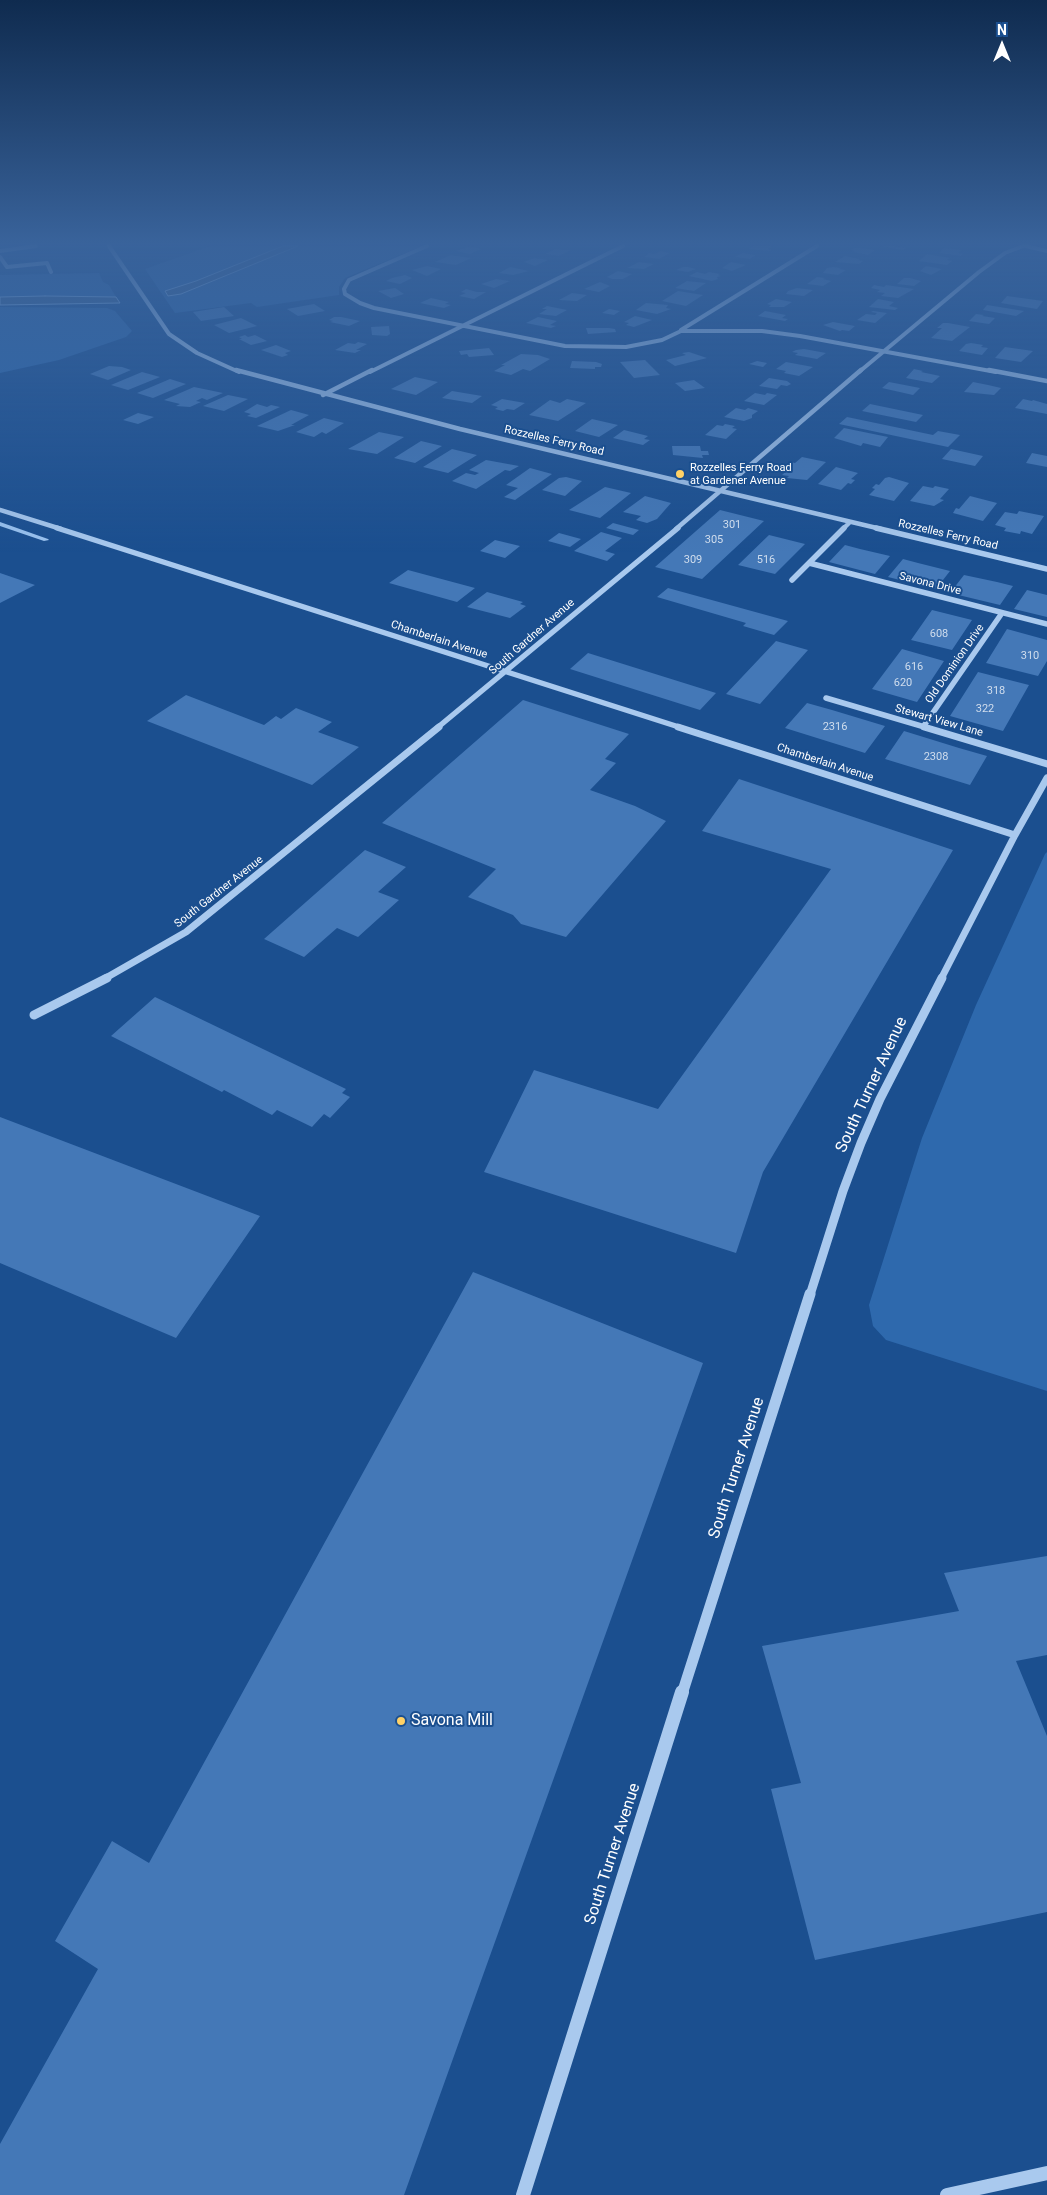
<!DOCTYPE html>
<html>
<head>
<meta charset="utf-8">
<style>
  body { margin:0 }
  #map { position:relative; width:1047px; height:2195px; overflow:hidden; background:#1b4f8f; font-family:Roboto,sans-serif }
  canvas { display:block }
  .north { position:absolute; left:977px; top:20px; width:50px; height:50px; -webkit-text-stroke:4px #1b4f8f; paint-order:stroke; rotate:0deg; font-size:14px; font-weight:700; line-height:20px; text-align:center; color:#fff }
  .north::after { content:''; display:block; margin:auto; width:18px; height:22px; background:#fff; clip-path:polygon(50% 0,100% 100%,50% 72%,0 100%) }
</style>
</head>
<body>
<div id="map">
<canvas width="1047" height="2195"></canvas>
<div class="north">N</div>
</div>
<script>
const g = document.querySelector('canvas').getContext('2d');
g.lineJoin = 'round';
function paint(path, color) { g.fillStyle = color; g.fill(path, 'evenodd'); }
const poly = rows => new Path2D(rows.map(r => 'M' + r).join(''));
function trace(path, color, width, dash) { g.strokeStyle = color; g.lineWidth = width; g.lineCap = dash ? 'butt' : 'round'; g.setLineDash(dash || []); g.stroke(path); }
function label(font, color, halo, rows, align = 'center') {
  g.font = font + ' Roboto,sans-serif'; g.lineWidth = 4; g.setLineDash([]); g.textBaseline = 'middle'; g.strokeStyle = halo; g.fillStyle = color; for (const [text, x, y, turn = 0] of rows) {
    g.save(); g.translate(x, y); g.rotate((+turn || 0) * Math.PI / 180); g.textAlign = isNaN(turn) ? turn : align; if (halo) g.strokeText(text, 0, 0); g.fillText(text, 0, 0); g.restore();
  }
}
const green = poly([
  [210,246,422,246,345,278,339,287,339,295,257,307,251,303,175,313,145,269],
  [99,273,103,282,109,285,116,297,0,297,0,275],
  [0,307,107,308,115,311,132,331,126,337,59,360,0,373],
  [1047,852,1047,1391,886,1340,873,1326,869,1305,922,1138,976,1005,1045,854]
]);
const water = poly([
  [283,246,298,246,181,294,168,296,165,291,196,281,283,246],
  [45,296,116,297,120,303,0,305,0,297,45,296]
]);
const stream = poly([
  [0,522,48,539,49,540,44,541,0,526,0,522]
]);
const building = poly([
  [471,246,481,249,470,254,456,251],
  [753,246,773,246,768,249,772,250,769,251,749,249],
  [880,246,894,246,906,248,903,250],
  [854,248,860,248,875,250,868,255,853,252,855,251,851,250],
  [944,248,961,250,958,253,963,254,961,256,939,253],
  [555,249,562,250,571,250,559,256,545,254],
  [660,251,670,253,659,259,644,257,649,253,655,254],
  [742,253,756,255,750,259,735,257],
  [927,254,950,258,947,260,952,261,947,265,919,261],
  [451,255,471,258,456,265,435,262],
  [845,256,860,259,858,260,863,261,859,264,835,262],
  [534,258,548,260,535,266,524,262],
  [639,262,654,264,644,269,627,268],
  [731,262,746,265,732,271,722,268],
  [427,266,441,269,427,276,412,270],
  [926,266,942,269,931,275,920,271],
  [510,267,529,271,513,275,499,273],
  [683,267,688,267,696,269,688,272,676,270],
  [833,267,841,268,839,269,846,270,838,275,823,273,827,268],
  [618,271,632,274,623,279,612,279,607,277],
  [697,272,705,274,709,272,720,274,718,275,721,276,717,277,718,279,712,281,689,276],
  [405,275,412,278,400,284,386,281,392,278],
  [817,277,825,278,823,279,831,281,823,286,807,284],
  [904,278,910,278,921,281,914,286,897,284],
  [496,279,510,281,494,288,481,284],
  [687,281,706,283,694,291,675,288],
  [600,282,610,286,599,292,584,289],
  [874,285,884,287,886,285,914,289,898,298,881,296,885,293,877,292,880,290,871,288],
  [395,288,404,294,391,298,378,291],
  [797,288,813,290,804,296,786,294,788,291],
  [466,289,477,292,486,292,474,299,459,296,466,293,461,292],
  [678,291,703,295,686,306,662,301],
  [572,293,587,295,577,301,559,300],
  [1007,296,1043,301,1037,309,1001,303],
  [431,298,449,302,445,304,451,305,444,308,420,303],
  [776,299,792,302,784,307,769,307,771,305,767,304],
  [878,299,894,302,889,306,898,308,895,310,869,307],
  [646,303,668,305,666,308,671,309,657,314,636,310],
  [314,304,325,311,298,316,287,309],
  [987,305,1024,311,1016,316,983,310],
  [547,306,567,310,556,316,539,314,547,309,542,309],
  [224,307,234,316,201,321,193,312],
  [609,309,620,311,614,315,602,313],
  [765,311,786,315,782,318,788,319,785,321,758,316],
  [873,311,887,313,875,323,857,320,866,314,875,315,877,313,871,312],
  [976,314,984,315,982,316,995,318,989,324,969,321],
  [635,316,652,320,634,327,626,325,629,323,624,322],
  [334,317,341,317,360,321,349,326,330,322,333,321,329,320],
  [538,317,557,321,550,325,556,326,551,328,526,323],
  [241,318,257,326,229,333,214,325],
  [833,322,855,326,849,331,842,330,840,331,823,325],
  [943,323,948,323,970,327,952,341,931,338,942,328,937,328],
  [389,326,390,334,387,336,372,335,371,327],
  [586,328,609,328,615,329,616,332,588,334],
  [245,335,248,337,255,335,267,341,251,345,239,339,242,339,239,337],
  [358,342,367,344,356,350,361,350,355,353,335,350,348,343,355,344],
  [971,343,983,345,981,347,988,348,982,355,959,351,966,344],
  [276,345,291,351,285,353,288,355,282,357,261,350],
  [1005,347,1033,351,1021,362,995,358],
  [489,348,494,355,469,357,467,354,461,355,459,351],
  [804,349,826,353,817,359,795,355,798,353,792,352,796,350],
  [689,352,707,358,675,366,666,360,686,355,682,353],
  [521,354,538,355,550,359,530,371,523,369,511,375,494,371,505,365,501,365],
  [645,360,660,375,634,378,620,362],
  [572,361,596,362,602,364,601,367,595,367,595,369,570,368],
  [757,361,767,363,763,367,749,364],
  [786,362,813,367,799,376,784,373,786,371,776,369],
  [109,366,122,367,131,370,108,380,90,374],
  [914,369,923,371,921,372,940,376,932,383,906,378],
  [142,372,160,377,128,390,111,385],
  [415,377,438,382,416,395,391,389],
  [769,378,787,381,791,384,787,386,781,385,777,389,759,386],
  [170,379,186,384,153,398,137,393],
  [694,380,705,388,685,391,675,383],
  [889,382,920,388,913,395,882,388],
  [973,382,988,385,1001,388,994,395,964,392],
  [194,387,223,393,207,400,202,398,196,401,201,402,190,407,176,406,180,404,164,400],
  [452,391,482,396,472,403,442,398],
  [755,393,765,395,767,393,777,395,764,405,744,401],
  [228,395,248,399,224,411,203,406],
  [502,399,525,403,514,410,507,409,503,411,495,409,498,407,491,405],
  [567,399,586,403,558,421,529,415,550,400,560,403],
  [1023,399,1032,401,1033,400,1047,404,1047,414,1015,408],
  [257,404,267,407,271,405,280,407,256,418,247,416,251,414,244,412],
  [870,404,923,415,916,422,862,411],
  [736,408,745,410,748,408,758,411,752,415,752,418,744,421,724,417],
  [291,410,309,415,291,425,295,425,278,431,257,426],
  [138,413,154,417,138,424,123,420],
  [847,417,933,435,938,431,960,435,948,447,839,424],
  [324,418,344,423,326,434,322,432,314,437,296,432],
  [592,419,618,425,599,437,575,431],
  [725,424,735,426,732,428,737,429,726,439,705,435,717,425,723,426],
  [844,428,888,437,880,447,863,443,861,446,834,438],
  [624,430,648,436,644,439,650,440,643,445,613,438],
  [379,432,404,437,377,454,348,449],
  [421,441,442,446,415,463,394,458],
  [672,446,700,446,701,451,708,451,709,455,702,455,703,458,673,455],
  [452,449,477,455,448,473,423,467],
  [951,449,983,456,975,466,942,459],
  [1032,453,1047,456,1047,467,1026,463],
  [802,457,826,462,807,480,787,478,789,476,782,475,792,466,788,465,790,462,795,463],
  [486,460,519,466,510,471,505,470,476,489,452,481,466,473,475,475,479,473,469,470],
  [836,467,858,473,851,479,855,480,851,484,848,483,841,490,818,484],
  [530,468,552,474,515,500,504,497,518,488,506,485],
  [566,477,582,481,565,496,542,490,559,478],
  [889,477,909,483,894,501,869,495,875,489,872,488,876,484,879,485,885,478],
  [923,486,933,488,935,486,949,489,940,499,944,500,934,506,910,501],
  [605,487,631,493,600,518,569,510],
  [645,496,671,503,657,519,647,523,636,520,641,516,623,512],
  [970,496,997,503,983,521,953,513,956,508,959,509],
  [720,510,764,521,702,579,655,567],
  [1019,511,1044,516,1032,534,1021,531,1020,534,1004,531,1006,528,995,525,1005,512,1017,514],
  [613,523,639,530,633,535,606,528],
  [601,532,622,538,605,551,615,554,607,561,574,551],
  [559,533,581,539,570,547,548,541],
  [769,535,805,544,775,574,738,565],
  [495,540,520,546,505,558,480,551],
  [845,545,860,549,890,556,875,574,829,562],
  [903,559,918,563,950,571,936,589,888,577],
  [408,570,475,588,457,602,389,583],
  [0,573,35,585,0,603],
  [964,575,997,582,1013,586,1000,605,950,593],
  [668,588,788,621,774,635,743,626,746,623,657,597],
  [1027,590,1047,595,1047,617,1014,609],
  [487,592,523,602,520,604,526,606,510,618,467,607],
  [932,610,972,620,952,650,911,640],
  [1007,629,1047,640,1047,661,1038,676,986,663],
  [776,641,808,650,760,704,726,694],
  [902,649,944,661,917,702,872,689],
  [588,653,716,693,700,710,570,669],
  [978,672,1029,685,1003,731,950,716],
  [186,695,264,725,276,716,281,719,296,708,332,722,318,732,359,747,312,785,147,721],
  [523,700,629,734,605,759,616,763,590,790,635,806,666,821,566,937,521,924,513,915,468,897,496,869,382,823],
  [807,703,832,710,885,726,865,753,785,728],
  [904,731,959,748,987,756,970,785,885,759],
  [739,779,953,850,763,1172,736,1253,484,1172,534,1070,658,1109,831,869,702,831],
  [365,850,406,867,378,892,399,900,358,937,337,928,304,957,264,939],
  [155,997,346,1089,342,1093,350,1097,330,1118,324,1114,312,1127,277,1110,272,1115,224,1090,222,1092,111,1036],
  [0,1117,260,1216,176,1338,0,1263],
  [473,1272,703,1363,404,2195,0,2195,0,2144,98,1969,55,1941,112,1841,149,1863],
  [1047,1556,1047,1655,1016,1661,1047,1736,1047,1912,815,1960,771,1789,801,1783,762,1646,959,1611,944,1573]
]);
const minorFar6 = poly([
  [109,246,169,334,197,353,239,372],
  [427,246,349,280,344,289,345,294,360,303,374,308,565,346,626,347,662,340,681,331,762,331,800,336,996,372],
  [1026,246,1047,251],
  [0,251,36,246],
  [0,257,7,267,47,263,51,272],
  [681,330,817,246],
  [370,372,623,246],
  [859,372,979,272,1005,253,1023,246]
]);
const minorFar5 = poly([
  [236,370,460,429,881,529],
  [989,370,1047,381],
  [323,395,372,370],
  [0,510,61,529],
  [676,529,861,370],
  [843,529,850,522]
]);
const minorFar4 = poly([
  [57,528,682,728],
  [876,528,1047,569],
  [809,563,1047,624],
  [792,580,844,528],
  [826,698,928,728],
  [923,727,1002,613],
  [437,728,678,528]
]);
const minorFar3 = poly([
  [678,727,1015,835],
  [924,727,1047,764],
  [104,979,186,932,439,727],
  [941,979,1015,835,1047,778]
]);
const minorFar2 = poly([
  [34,1015,107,978],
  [810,1295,843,1191,861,1143,880,1099,942,978]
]);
const minorFar1 = poly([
  [682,1694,810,1294]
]);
const minor = poly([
  [523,2195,682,1692],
  [947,2195,1047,2173]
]);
const markers = [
  [680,474,5,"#ffd166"],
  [401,1721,5,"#ffd166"]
];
const farStreetnames = [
  ["Rozzelles Ferry Road",554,441,13],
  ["Rozzelles Ferry Road",948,535,13],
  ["Savona Drive",930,584,14],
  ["South Gardner Avenue",532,637,-41],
  ["Chamberlain Avenue",439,640,18],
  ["Old Dominion Drive",955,664,-55],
  ["Stewart View Lane",939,721,16],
  ["Chamberlain Avenue",825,763,18],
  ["South Gardner Avenue",219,892,-38]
];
const farPoinames = [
  ["Rozzelles Ferry Road",690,468],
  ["at Gardener Avenue",690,481]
];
const numberNames = [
  ["301",732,525],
  ["305",714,540],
  ["309",693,560],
  ["516",766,560],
  ["608",939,634],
  ["310",1030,656],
  ["616",914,667],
  ["620",903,683],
  ["318",996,691],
  ["322",985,709],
  ["2316",835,727],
  ["2308",936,757]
];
const nearStreetnames = [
  ["South Turner Avenue",872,1085,-65],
  ["South Turner Avenue",737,1468,-72],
  ["South Turner Avenue",613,1854,-72]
];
const nearPoinames = [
  ["Savona Mill",411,1721]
];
paint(green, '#2e69ad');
paint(water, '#3c6290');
trace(water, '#9cc4f0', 1);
paint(stream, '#9cc4f0');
paint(building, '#4478b7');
trace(minorFar6, '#a9c9ee', 4);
trace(minorFar5, '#a9c9ee', 4.5);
trace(minorFar4, '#a9c9ee', 5.5);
trace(minorFar3, '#a9c9ee', 7);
trace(minorFar2, '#a9c9ee', 9);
trace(minorFar1, '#a9c9ee', 11);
trace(minor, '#a9c9ee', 14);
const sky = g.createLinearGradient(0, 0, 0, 553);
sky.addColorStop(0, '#0f2b4f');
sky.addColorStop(0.44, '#39639b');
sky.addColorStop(1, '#39639b00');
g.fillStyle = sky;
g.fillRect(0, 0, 1047, 553);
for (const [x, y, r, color] of markers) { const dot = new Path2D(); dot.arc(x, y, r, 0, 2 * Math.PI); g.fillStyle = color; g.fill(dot); trace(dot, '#1b4f8f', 2); }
label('11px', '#fff', '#1b4f8f', farStreetnames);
label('11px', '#fff', '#1b4f8f', farPoinames, 'left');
label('11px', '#d0dded', null, numberNames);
label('16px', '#fff', '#1b4f8f', nearStreetnames);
label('16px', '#fff', '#1b4f8f', nearPoinames, 'left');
</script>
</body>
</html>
